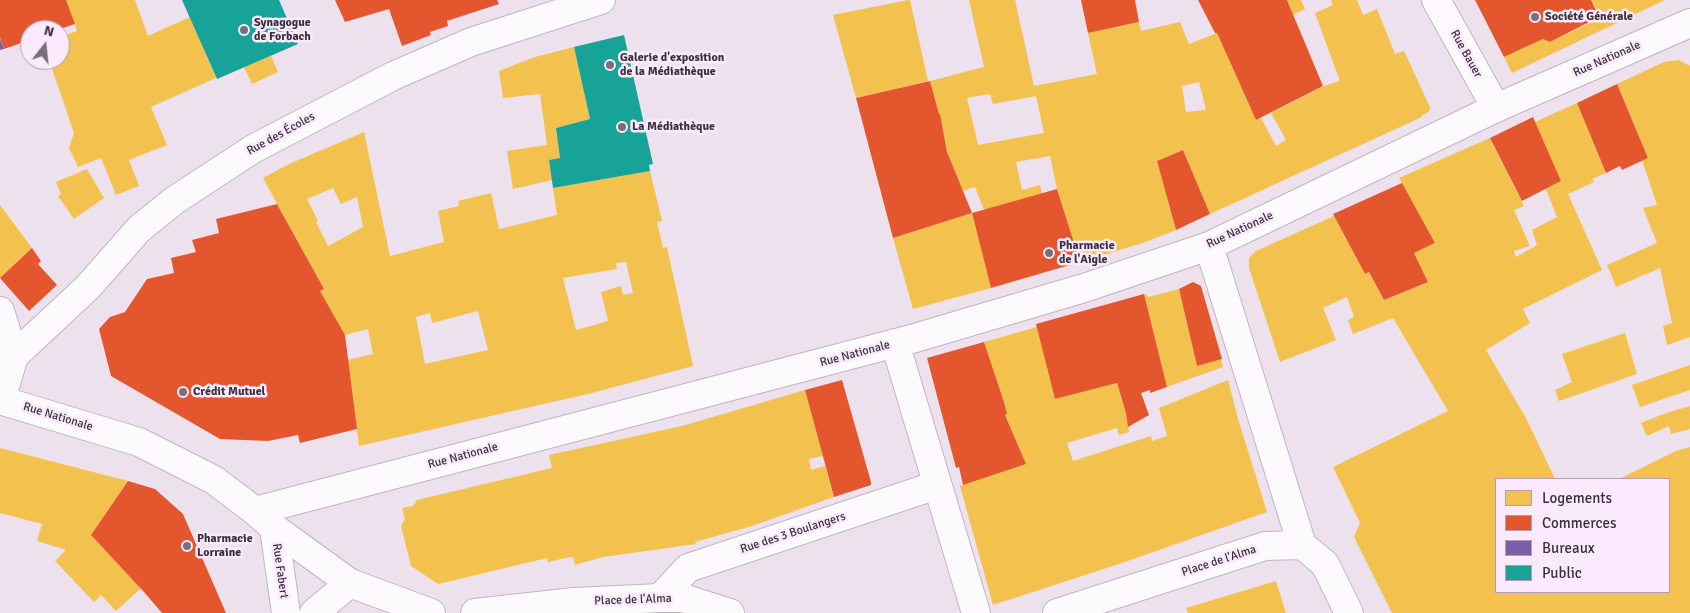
<!DOCTYPE html>
<html>
<head>
<meta charset="utf-8">
<style>
  body { margin:0 }
  #map { position:relative; width:1690px; height:613px; overflow:hidden; background:#ede1ee; font-family:Signika,sans-serif }
  canvas { display:block }
  .legend { position:absolute; left:1495px; top:478px; width:175px; height:115px; box-sizing:border-box; background:#fbeafe; border:1px solid #aea0b0; margin:0; padding:6px 9px; list-style:none; font-size:15px; color:#3a323b }
  .legend li { display:flex; align-items:center; gap:10px; height:25px }
  .legend b { width:25px; border:1px solid #aea0b0 }
  .north { position:absolute; left:20px; top:20px; width:50px; height:50px; box-sizing:border-box; background:#fbeafe; border:1px solid #aea0b0; border-radius:50%; rotate:16deg; font-size:14px; font-weight:700; line-height:20px; text-align:center; color:#3a323b }
  .north::after { content:''; display:block; margin:auto; width:18px; height:22px; background:#796f7a; clip-path:polygon(50% 0,100% 100%,50% 72%,0 100%) }
</style>
</head>
<body>
<div id="map">
<canvas width="1690" height="613"></canvas>
<ul class="legend">
<li><b style="height:14px;background:#f2c14e"></b>Logements</li>
<li><b style="height:14px;background:#e4572e"></b>Commerces</li>
<li><b style="height:14px;background:#7b5ea7"></b>Bureaux</li>
<li><b style="height:14px;background:#17a398"></b>Public</li>
</ul>
<div class="north">N</div>
</div>
<script>
const g = document.querySelector('canvas').getContext('2d');
g.lineJoin = 'round';
function paint(path, color) { g.fillStyle = color; g.fill(path, 'evenodd'); }
const poly = rows => new Path2D(rows.map(r => 'M' + r).join(''));
function trace(path, color, width, dash) { g.strokeStyle = color; g.lineWidth = width; g.lineCap = dash ? 'butt' : 'round'; g.setLineDash(dash || []); g.stroke(path); }
function label(font, color, halo, rows, align = 'center') {
  g.font = font + ' Signika,sans-serif'; g.lineWidth = 5; g.setLineDash([]); g.textBaseline = 'middle'; g.strokeStyle = halo; g.fillStyle = color; for (const [text, x, y, turn = 0] of rows) {
    g.save(); g.translate(x, y); g.rotate((+turn || 0) * Math.PI / 180); g.textAlign = isNaN(turn) ? turn : align; if (halo) g.strokeText(text, 0, 0); g.fillText(text, 0, 0); g.restore();
  }
}
const homes = poly([
  [66,0,135,0,148,36,190,17,216,78,151,107,167,145,129,160,139,186,116,195,101,158,78,167,69,148,74,133,49,60,60,60,60,37,77,31],
  [908,0,910,0,928,81,856,98,833,15],
  [969,0,1015,0,1034,86,1097,74,1088,33,1139,22,1141,31,1180,22,1189,44,1217,33,1256,120,1261,118,1276,146,1286,140,1271,113,1324,86,1340,81,1315,13,1333,5,1331,0,1357,0,1363,15,1377,9,1395,54,1404,51,1430,107,1429,112,1421,116,1422,117,1210,214,1183,150,1157,161,1176,230,1143,243,1080,262,1057,189,1050,156,1016,162,1022,190,1040,185,1042,194,984,210,975,187,962,191,947,152,940,114,939,114,930,81,984,67],
  [1199,82,1206,110,1186,112,1182,86],
  [990,94,993,104,1036,96,1044,133,978,145,967,98],
  [1287,0,1301,0,1305,9,1293,15],
  [1591,0,1665,0,1512,73,1504,57,1543,39,1550,42,1600,18],
  [574,47,590,119,556,128,560,158,549,160,552,180,513,189,507,151,547,145,540,94,503,98,499,71,535,57],
  [271,56,278,72,252,84,244,67],
  [1679,60,1690,66,1690,337,1667,345,1663,326,1672,323,1660,268,1616,287,1607,265,1657,243,1643,208,1657,205,1642,160,1648,158,1617,84,1664,62],
  [1577,103,1606,173,1592,179,1594,182,1568,194,1602,270,1523,309,1530,323,1486,350,1526,418,1555,479,1496,479,1496,592,1669,592,1669,479,1619,479,1676,451,1690,447,1690,613,1392,613,1354,537,1360,523,1333,467,1448,411,1393,318,1353,334,1348,320,1354,317,1347,297,1323,308,1336,340,1280,362,1249,268,1249,258,1256,251,1334,216,1365,274,1369,272,1384,300,1428,282,1414,253,1435,243,1399,178,1490,138,1524,206,1514,210,1530,246,1514,251,1516,257,1537,245,1532,230,1557,217,1546,189,1561,181,1535,122],
  [364,132,390,256,444,242,438,211,459,206,458,201,491,193,499,229,557,215,553,188,650,171,662,221,657,222,663,248,667,247,693,366,592,393,359,446,348,360,373,354,368,329,345,335,320,291,324,289,263,178,289,164],
  [333,188,341,204,357,197,363,227,328,246,316,222,318,221,307,199],
  [626,262,633,293,623,295,621,286,601,292,608,321,576,330,563,278,617,269,616,263],
  [478,311,488,350,425,364,416,317,430,313,432,323],
  [87,169,104,198,74,219,58,196,61,194,56,182],
  [0,205,32,248,0,278],
  [972,213,991,288,913,309,893,238],
  [1179,289,1197,366,1221,359,1223,367,1167,387,1144,294,1146,294,1148,297],
  [1037,327,1055,399,1117,383,1126,413,1129,432,1119,435,1117,428,1067,443,1073,461,1151,436,1152,441,1167,436,1159,408,1228,380,1239,422,1267,512,1125,562,993,605,960,486,1026,464,1005,415,1007,414,1004,402,984,342],
  [1625,333,1637,374,1559,401,1555,390,1572,382,1562,354],
  [1690,365,1690,390,1640,407,1632,385],
  [805,390,823,456,809,459,811,470,825,466,834,497,752,526,695,542,696,544,603,557,575,565,574,558,570,557,548,562,547,558,438,584,411,566,401,526,405,519,402,508,413,506,417,500,552,468,549,455,682,426],
  [1690,406,1690,429,1671,434,1669,426,1647,436,1641,423,1666,413],
  [0,448,128,481,91,535,141,588,116,611,101,595,94,602,55,561,66,550,37,541,42,524,0,513],
  [1276,581,1286,613,1188,613,1186,608]
]);
const shops = poly([
  [0,0,66,0,75,24,57,30,30,30,30,40,4,49,0,38],
  [335,0,497,0,499,4,447,21,448,26,430,32,431,35,402,46,389,9,345,22],
  [1081,0,1135,0,1139,22,1088,33],
  [1198,0,1287,0,1323,86,1256,120,1217,33,1215,33],
  [1475,0,1591,0,1599,17,1550,42,1543,39,1504,57],
  [930,81,939,114,940,114,947,152,972,213,893,238,856,98],
  [1617,84,1648,158,1622,170,1620,166,1606,173,1577,103],
  [1533,117,1561,181,1522,201,1490,138],
  [1183,150,1210,214,1176,230,1157,161],
  [1402,183,1435,243,1414,253,1428,282,1384,300,1369,272,1365,274,1333,214],
  [1057,189,1080,262,991,288,972,213],
  [277,204,324,289,320,291,345,335,357,429,300,443,298,435,268,441,220,439,111,376,99,329,110,317,125,312,147,279,174,273,171,258,196,252,192,240,219,233,216,219],
  [32,248,41,261,38,264,57,285,29,311,0,278],
  [1193,282,1201,286,1222,359,1197,366,1179,289],
  [1144,294,1167,387,1150,393,1150,390,1141,393,1149,415,1128,427,1126,413,1117,383,1055,399,1036,324],
  [984,342,1004,402,1007,414,1005,415,1026,464,963,485,959,467,956,468,927,358],
  [842,380,871,482,871,485,834,497,805,390],
  [128,481,155,489,183,514,226,613,162,613,144,592,91,535]
]);
const offices = poly([
  [0,39,4,49,0,50]
]);
const public = poly([
  [182,0,279,0,298,44,217,79],
  [624,35,653,164,649,165,650,171,553,188,549,160,560,158,556,128,590,119,574,47]
]);
const pedestrian = poly([
  [1209,246,1302,545],
  [895,343,976,613],
  [255,511,915,338,1084,288,1209,246,1496,108]
]);
const minor = poly([
  [0,311,14,356,1,400],
  [14,356,88,287,139,229,175,200,253,149,393,76,471,42,601,0],
  [274,528,286,613],
  [660,598,688,568,937,485],
  [314,613,350,583]
]);
const tertiary = poly([
  [0,400,139,442,214,480,255,511,274,528,350,583,431,613],
  [475,613,574,602,660,598,683,598,730,613],
  [1057,613,1265,546,1302,545,1325,564,1349,613]
]);
const secondary = poly([
  [1436,0,1496,108,1690,23]
]);
const markers = [
  [1535,17,5,"#796f7a"],
  [244,30,5,"#796f7a"],
  [610,65,5,"#796f7a"],
  [622,127,5,"#796f7a"],
  [1049,253,5,"#796f7a"],
  [183,392,5,"#796f7a"],
  [187,546,5,"#796f7a"]
];
const poiNames = [
  ["Société Générale",1545,17],
  ["Synagogue",254,23],
  ["de Forbach",254,37],
  ["Galerie d'exposition",620,58],
  ["de la Médiathèque",620,72],
  ["La Médiathèque",632,127],
  ["Pharmacie",1059,246],
  ["de l'Aigle",1059,260],
  ["Crédit Mutuel",193,392],
  ["Pharmacie",197,539],
  ["Lorraine",197,553]
];
const streetNames = [
  ["Rue Bauer",1466,54,61],
  ["Rue Nationale",1607,59,-24],
  ["Rue des Écoles",281,134,-29],
  ["Rue Nationale",1240,230,-25],
  ["Rue Nationale",855,354,-15],
  ["Rue Nationale",58,417,17],
  ["Rue Nationale",463,456,-15],
  ["Rue des 3 Boulangers",793,533,-18],
  ["Place de l'Alma",1219,561,-18],
  ["Rue Fabert",280,571,82],
  ["Place de l'Alma",633,600,-2]
];
paint(homes, '#f2c14e');
paint(shops, '#e4572e');
paint(offices, '#7b5ea7');
paint(public, '#17a398');
trace(pedestrian, '#bfb6c0', 30);
trace(minor, '#bfb6c0', 30);
trace(tertiary, '#bfb6c0', 30);
trace(secondary, '#bfb6c0', 30);
trace(pedestrian, '#fcfafc', 28);
trace(minor, '#fcfafc', 28);
trace(tertiary, '#fcfafc', 28);
trace(secondary, '#fcfafc', 28);
for (const [x, y, r, color] of markers) { const dot = new Path2D(); dot.arc(x, y, r, 0, 2 * Math.PI); g.fillStyle = color; g.fill(dot); trace(dot, '#fbeafe', 2); }
label('bold 12px', '#3a323b', '#fbeafe', poiNames, 'left');
label('12px', '#3a323b', '#fbeafe', streetNames);
</script>
</body>
</html>
